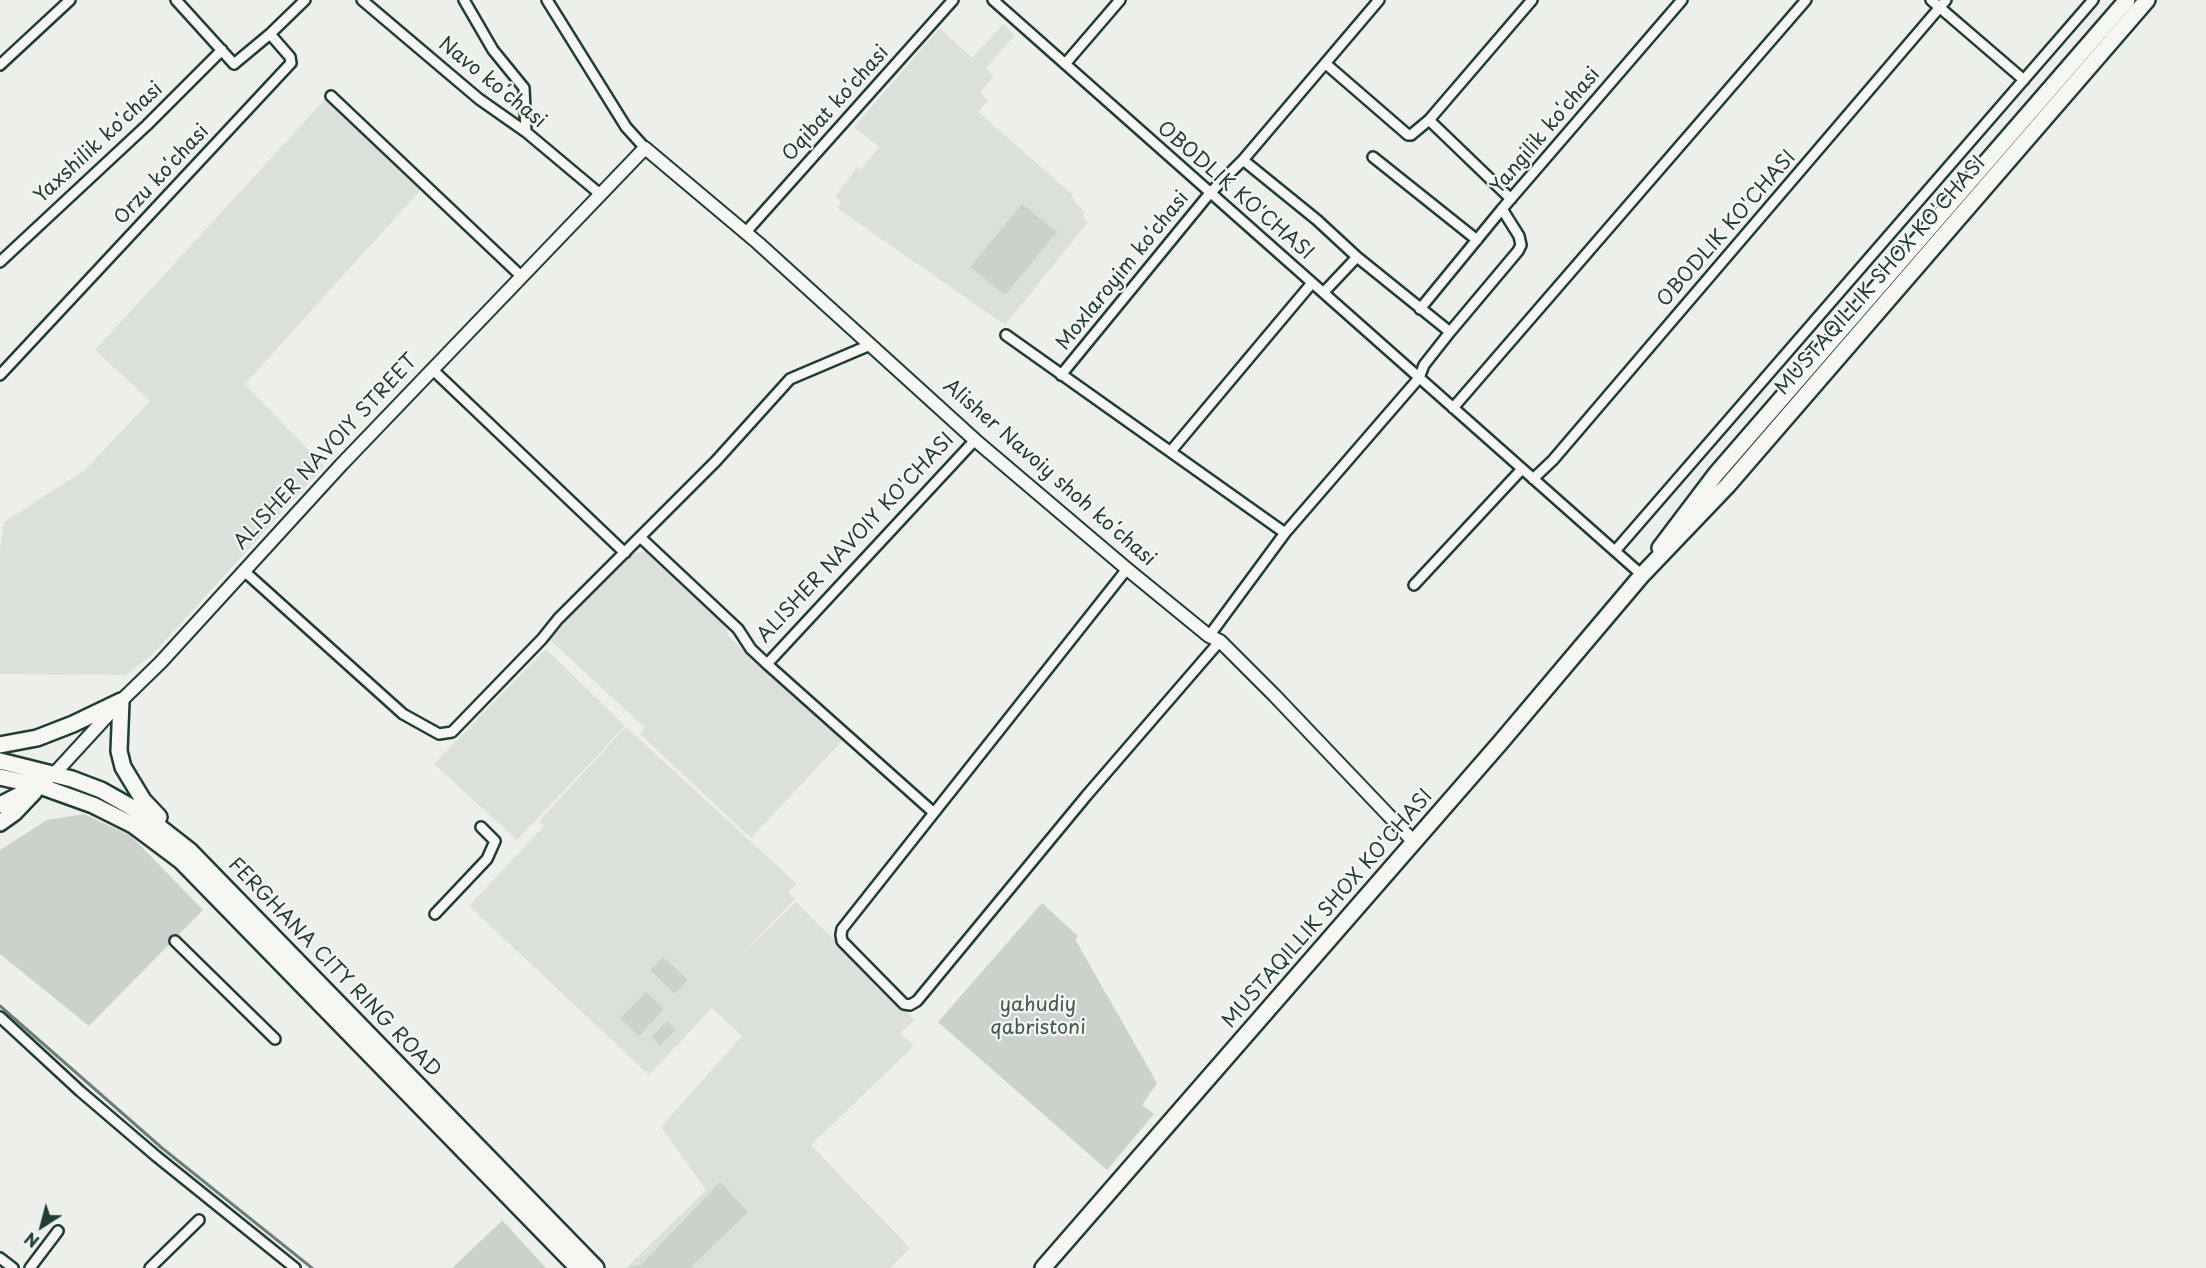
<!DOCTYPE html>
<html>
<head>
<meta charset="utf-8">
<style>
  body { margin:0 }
  #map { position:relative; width:2206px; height:1268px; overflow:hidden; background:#edefea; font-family:"Playpen Sans",sans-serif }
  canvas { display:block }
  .north { position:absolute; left:12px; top:1196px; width:60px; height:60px; -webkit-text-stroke:4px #f6f6f2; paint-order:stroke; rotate:216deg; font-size:16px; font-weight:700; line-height:24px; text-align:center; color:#1f3d34 }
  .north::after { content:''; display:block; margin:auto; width:21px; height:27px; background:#1f3d34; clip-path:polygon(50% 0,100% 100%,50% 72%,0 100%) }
</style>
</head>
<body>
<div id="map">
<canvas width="2206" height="1268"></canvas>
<div class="north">N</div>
</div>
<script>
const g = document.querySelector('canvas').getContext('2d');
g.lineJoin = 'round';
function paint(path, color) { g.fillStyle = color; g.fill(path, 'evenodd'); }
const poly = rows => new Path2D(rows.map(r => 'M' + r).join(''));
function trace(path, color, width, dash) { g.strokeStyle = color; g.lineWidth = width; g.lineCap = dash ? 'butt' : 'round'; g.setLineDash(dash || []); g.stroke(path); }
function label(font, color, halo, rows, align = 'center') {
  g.font = font + ' "Playpen Sans",sans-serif'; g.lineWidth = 4.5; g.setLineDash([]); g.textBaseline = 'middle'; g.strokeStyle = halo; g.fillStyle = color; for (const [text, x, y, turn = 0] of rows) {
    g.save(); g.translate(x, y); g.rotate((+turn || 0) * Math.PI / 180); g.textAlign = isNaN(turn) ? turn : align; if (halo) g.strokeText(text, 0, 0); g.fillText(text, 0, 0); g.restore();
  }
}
const built = poly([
  [1003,24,1015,35,986,68,994,77,980,92,988,101,978,112,1071,193,1075,202,1085,213,1083,217,1088,222,1005,325,837,208,841,201,835,197,857,167,861,169,879,147,854,127,940,28,972,58],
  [327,97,425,185,245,384,324,466,151,656,125,675,0,674,0,550,4,522,86,469,150,401,95,350],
  [647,551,725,624,728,636,844,739,751,838,640,734,645,728,549,639,628,554],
  [546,649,625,726,517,840,434,764],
  [626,727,797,884,788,892,795,899,736,960,796,902,915,1020,900,1033,914,1046,811,1145,910,1248,890,1268,626,1268,706,1190,661,1127,742,1036,712,1008,649,1075,469,906,544,826,539,821]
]);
const green = poly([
  [1022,204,1057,232,1005,295,970,267],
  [84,814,131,836,203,910,89,1026,0,954,0,850,47,820],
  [1042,903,1078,936,1075,939,1157,1083,1142,1105,1154,1114,1107,1170,938,1022],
  [663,957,688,980,675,994,650,970],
  [646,992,664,1009,639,1036,620,1018],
  [667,1021,676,1030,660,1046,651,1037],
  [720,1182,748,1212,692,1266,694,1268,626,1268,641,1265],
  [503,1221,546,1268,452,1268,502,1221]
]);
const stream = poly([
  [0,1006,162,1148,312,1268]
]);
const minor = poly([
  [176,0,234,64,270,34],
  [362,0,479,99,526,132,600,194],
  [464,0,493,50,524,88,526,132],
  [547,0,626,127,645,148],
  [993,0,1642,575],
  [1931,0,2024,80],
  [1065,64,1120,0],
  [1326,64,1408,135,1411,135,1429,120,1532,0],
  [0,65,70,0],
  [331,96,521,276],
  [1429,120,1511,199],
  [1373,157,1477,240],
  [1243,160,1317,220,1357,257,1450,332],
  [745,233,953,0],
  [0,262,147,125,222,50],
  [1324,292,1357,257],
  [1420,309,1502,209],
  [1006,335,1285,533],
  [432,369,625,553],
  [0,375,291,63,290,57,270,34,305,0],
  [1061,375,1210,193,1243,160,1379,0],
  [1453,408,1806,0],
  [1171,451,1312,283],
  [1533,479,1553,460,1946,0],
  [640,537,738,629,751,649,767,664,933,812],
  [1615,551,2093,0],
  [1127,569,842,929,841,935,842,941,904,1004,910,1005,917,1001,1087,795,1220,641],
  [244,571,403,714,439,734,452,732,542,639,558,619,716,461,790,379,870,345],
  [1414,585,1522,469],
  [1209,636,1285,533,1419,378,1424,365,1450,332,1518,251,1521,245,1519,236,1502,209,1682,0],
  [767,664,975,440],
  [435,914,487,859,495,841,481,827],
  [175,941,275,1039],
  [0,1017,80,1091,156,1156,295,1268],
  [0,1258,13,1268],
  [30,1268,58,1231],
  [150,1268,199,1220]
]);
const tertiary = poly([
  [54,774,121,701,161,662,341,465,645,148,758,243,975,440,1127,569,1209,636,1220,641,1275,696,1414,842]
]);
const primary = poly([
  [1660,548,1716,474,2127,0],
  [0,805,45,782],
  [0,823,14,813,34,792],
  [1043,1268,1500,743,1642,575,1728,485,2147,0]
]);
const trunk = poly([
  [121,701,119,751,123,767,143,800,159,817],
  [0,745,37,738,73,724,121,701],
  [0,761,72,779,101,790,140,812,190,851,596,1268],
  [0,777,40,786,93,805,133,825,181,861,578,1268]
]);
const streetNames = [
  ["Navo koʻchasi",492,83,39],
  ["Oqibat koʻchasi",836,104,-48],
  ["Yangilik koʻchasi",1546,131,-50],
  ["Yaxshilik koʻchasi",99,143,-43],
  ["Orzu koʻchasi",162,175,-47],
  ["OBODLIK KO'CHASI",1235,191,41],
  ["OBODLIK KO'CHASI",1727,229,-49],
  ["Moxlaroyim koʻchasi",1123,271,-51],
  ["MUSTAQILLIK SHOX KO'CHASI",1881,276,-49],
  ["ALISHER NAVOIY STREET",326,452,-47],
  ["Alisher Navoiy shoh koʻchasi",1049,473,41],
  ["ALISHER NAVOIY KO'CHASI",856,538,-47],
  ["MUSTAQILLIK SHOX KO'CHASI",1328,909,-49],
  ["FERGHANA CITY RING ROAD",334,968,46]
];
const parkNames = [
  ["yahudiy",1038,1005],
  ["qabristoni",1038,1028]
];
paint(built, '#dce0db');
paint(green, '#cbd2cc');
trace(stream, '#6c7e77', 3);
trace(minor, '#1f3d34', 14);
trace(tertiary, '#1f3d34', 16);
trace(primary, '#1f3d34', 20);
trace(trunk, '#1f3d34', 20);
trace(minor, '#f6f6f2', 9);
trace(tertiary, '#f6f6f2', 12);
trace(primary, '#f6f6f2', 15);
trace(trunk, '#f6f6f2', 15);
label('20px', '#1f3d34', '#f6f6f2', streetNames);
label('20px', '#415b52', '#f6f6f2', parkNames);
</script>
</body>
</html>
